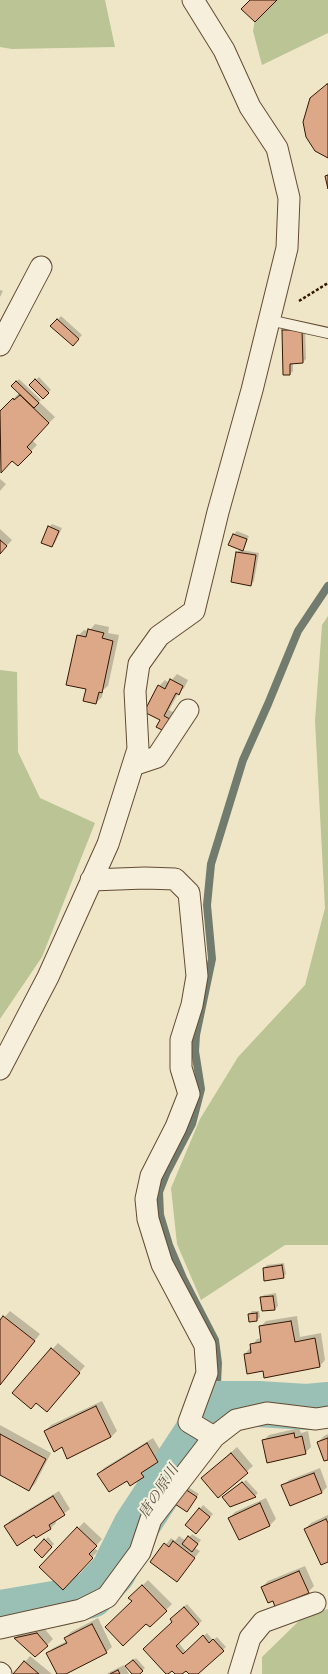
<!DOCTYPE html>
<html>
<head>
<meta charset="utf-8">
<style>
  body { margin:0 }
  canvas { display:block; background:#efe6c7 }
</style>
</head>
<body>
<canvas width="328" height="1674"></canvas>
<script>
const g = document.querySelector('canvas').getContext('2d');
g.lineJoin = 'round';
function paint(path, color) { g.fillStyle = color; g.fill(path, 'evenodd'); }
const poly = rows => new Path2D(rows.map(r => 'M' + r).join(''));
function trace(path, color, width, dash) { g.strokeStyle = color; g.lineWidth = width; g.lineCap = dash ? 'butt' : 'round'; g.setLineDash(dash || []); g.stroke(path); }
function label(font, color, halo, rows, align = 'center') {
  g.font = font + ' "Old Standard TT","Noto Serif JP",serif'; g.lineWidth = 4; g.setLineDash([]); g.textBaseline = 'middle'; g.strokeStyle = halo; g.fillStyle = color; for (const [text, x, y, turn = 0] of rows) {
    g.save(); g.translate(x, y); g.rotate((+turn || 0) * Math.PI / 180); g.textAlign = isNaN(turn) ? turn : align; if (halo) g.strokeText(text, 0, 0); g.fillText(text, 0, 0); g.restore();
  }
}
const green = poly([
  [0,0,105,0,115,47,12,49,0,47],
  [258,0,328,0,328,33,262,65,253,31],
  [328,616,328,1245,285,1245,201,1300,177,1244,171,1188,200,1119,238,1057,305,985,325,908,315,721,322,625],
  [0,670,17,672,18,752,40,798,95,823,42,957,0,1019],
  [328,1609,328,1674,262,1674,262,1657,304,1616]
]);
const shadow = poly([
  [0,290,3,291,0,297],
  [61,316,82,335,73,345,52,326],
  [305,327,306,359,303,362,293,363,293,371,290,374,283,331,286,328],
  [39,377,51,390,43,397,30,385],
  [19,379,41,400,39,402,55,417,32,440,37,445,23,459,12,460,1,471,0,413,19,393,12,386],
  [0,479,6,484,0,491],
  [52,524,62,528,55,543,52,546,49,527],
  [0,529,12,540,0,553],
  [237,531,249,536,245,546,242,550,259,553,254,581,251,585,237,552,241,549,234,534],
  [95,624,109,627,108,633,119,635,108,686,103,690,102,697,96,703,87,689,78,636,84,630,89,631],
  [177,674,188,680,184,688,178,694,169,710,175,713,169,724,161,719,159,686,165,680,169,683],
  [284,1263,286,1274,283,1277,264,1268,267,1265],
  [276,1293,278,1306,275,1309,261,1298,264,1295],
  [10,1311,40,1334,0,1385,0,1322],
  [252,1311,259,1311,260,1317,257,1320,249,1314],
  [297,1316,300,1337,321,1333,325,1360,320,1366,264,1370,245,1354,257,1339,262,1338,260,1327,266,1321],
  [58,1343,85,1366,52,1404,36,1402,13,1393],
  [102,1401,117,1431,111,1437,62,1446,45,1431,51,1425],
  [0,1425,51,1453,35,1484,29,1490,0,1474],
  [299,1428,301,1433,308,1431,311,1447,305,1453,263,1441,269,1435],
  [328,1434,328,1459,318,1442,324,1436],
  [153,1438,164,1456,147,1468,149,1471,143,1477,128,1480,99,1474,104,1468],
  [237,1447,253,1466,218,1496,202,1478],
  [320,1468,327,1487,321,1493,283,1486,289,1480],
  [246,1480,258,1493,255,1496,231,1506,227,1494],
  [185,1485,199,1494,187,1511],
  [59,1491,70,1509,55,1520,56,1523,50,1529,34,1534,5,1526,11,1520],
  [266,1498,276,1519,270,1525,239,1539,229,1518,235,1512],
  [203,1505,213,1514,199,1530,186,1525],
  [328,1515,328,1560,305,1529,311,1523],
  [84,1522,102,1539,94,1548,98,1551,63,1588,41,1567],
  [192,1534,201,1540,195,1548,200,1551,177,1580,152,1562,171,1538,175,1541,179,1536,186,1541],
  [48,1537,54,1544,42,1557,35,1550],
  [305,1566,314,1586,308,1592,262,1587,268,1581],
  [148,1580,172,1604,150,1626,130,1598],
  [187,1604,202,1621,178,1642,186,1652,207,1633,213,1640,217,1637,226,1647,197,1674,190,1674,186,1669,181,1674,177,1674,174,1622,171,1619],
  [98,1618,112,1647,106,1652,64,1674,58,1674,47,1654,53,1648,67,1641,65,1638,71,1632],
  [44,1628,53,1639,47,1645,15,1638,21,1632],
  [30,1656,52,1674,15,1674],
  [136,1658,145,1668,138,1674,133,1674,130,1663],
  [124,1665,129,1674,106,1674]
]);
const stream = poly([
  [216,1404,218,1363,215,1340,183,1278,169,1245,160,1215,159,1192,166,1174,192,1124,201,1089,195,1051,196,1035,212,959,207,905,211,864,243,760,268,704,298,631,328,586]
]);
const river = poly([
  [0,1613,60,1603,91,1595,113,1572,136,1526,216,1404,258,1404,307,1407,328,1405]
]);
const building = poly([
  [250,0,277,0,255,22,241,9,250,0],
  [327,84,328,84,328,158,315,151,306,137,303,122,310,98,327,84],
  [328,175,328,189,325,176,328,175],
  [57,319,79,339,73,346,50,326,57,319],
  [282,330,302,330,303,363,290,364,290,375,283,375,282,330],
  [35,379,49,393,43,399,29,385,35,379],
  [16,381,39,403,34,408,11,386,16,381],
  [20,395,49,423,27,447,32,452,18,466,12,461,1,473,0,411,13,398,14,400,20,395],
  [48,526,59,531,52,547,41,543,48,526],
  [233,534,247,539,243,551,228,545,233,534],
  [0,540,7,546,0,554,0,540],
  [236,552,256,555,251,586,231,582,236,552],
  [88,629,104,633,102,638,113,641,102,693,99,692,96,704,83,701,86,689,66,685,77,635,86,637,88,629],
  [170,679,183,686,179,695,176,693,164,716,170,719,164,731,156,727,160,720,144,712,158,685,165,689,170,679],
  [282,1265,284,1278,264,1281,263,1268,282,1265],
  [273,1296,275,1310,262,1311,260,1297,273,1296],
  [257,1313,257,1321,249,1322,248,1314,257,1313],
  [3,1316,35,1341,0,1385,0,1320,3,1316],
  [291,1321,295,1342,315,1338,320,1367,264,1378,263,1371,247,1374,244,1354,251,1353,250,1344,261,1342,259,1326,291,1321],
  [51,1348,80,1373,47,1412,36,1403,31,1409,12,1393,51,1348],
  [96,1406,111,1437,67,1459,62,1447,54,1452,44,1431,96,1406],
  [294,1433,295,1438,302,1436,306,1454,267,1463,262,1440,294,1433],
  [0,1434,46,1459,29,1491,0,1475,0,1434],
  [328,1438,328,1460,324,1461,317,1442,328,1438],
  [147,1443,158,1462,141,1473,144,1477,130,1486,127,1481,109,1492,97,1474,147,1443],
  [231,1453,248,1473,218,1498,201,1478,231,1453],
  [314,1473,322,1493,290,1506,281,1485,314,1473],
  [242,1482,256,1497,230,1507,222,1497,242,1482],
  [182,1487,197,1497,187,1512,172,1502,182,1487],
  [53,1496,65,1515,49,1525,51,1529,36,1538,34,1535,17,1546,4,1526,53,1496],
  [260,1503,270,1526,239,1540,228,1518,260,1503],
  [199,1508,210,1517,196,1534,185,1525,199,1508],
  [326,1519,328,1523,328,1562,321,1565,304,1529,326,1519],
  [77,1527,97,1546,89,1554,93,1558,63,1590,39,1567,77,1527],
  [188,1536,198,1544,192,1552,182,1544,188,1536],
  [44,1539,52,1547,42,1558,34,1550,44,1539],
  [173,1541,195,1558,177,1582,150,1562,164,1543,169,1547,173,1541],
  [299,1571,309,1593,275,1607,273,1601,268,1603,261,1587,299,1571],
  [142,1585,167,1611,150,1627,146,1624,123,1646,105,1627,132,1601,128,1598,142,1585],
  [184,1607,199,1624,176,1646,183,1654,203,1635,209,1643,213,1639,224,1651,198,1674,189,1674,186,1671,182,1674,175,1674,172,1671,168,1674,166,1674,143,1649,172,1622,170,1619,184,1607],
  [92,1624,107,1653,66,1674,57,1674,46,1653,67,1643,64,1638,92,1624],
  [37,1633,48,1646,35,1657,14,1638,37,1633],
  [133,1660,143,1671,140,1674,132,1674,125,1666,133,1660],
  [24,1661,39,1674,13,1674,24,1661],
  [118,1670,120,1674,110,1674,118,1670]
]);
const path = poly([
  [299,301,328,283]
]);
const lane = poly([
  [269,320,328,333]
]);
const street = poly([
  [0,345,41,267],
  [133,765,157,757,188,710],
  [91,880,145,878,175,879,189,893,197,976,192,1005,181,1040,181,1068,189,1094,176,1127,151,1176,146,1199,148,1219,162,1264,205,1345,207,1373,189,1422,214,1437],
  [0,1069,48,977,108,844,138,749,135,691,139,664,159,636,194,611,218,512,252,390,287,248,289,198,277,148,250,107,224,50,193,0],
  [0,1628,81,1610,107,1597,140,1552,151,1519,214,1437,236,1420,267,1413,316,1419,328,1417],
  [0,1673,1,1674],
  [239,1674,250,1638,263,1622,315,1603]
]);
const waterNames = [
  ["唐の原川",159,1492,-57]
];
paint(green, '#bbc494');
paint(shadow, '#0003');
trace(stream, '#717c6e', 8);
trace(river, '#9ac0b6', 46);
paint(building, '#dda888');
trace(building, '#341703', 1);
trace(lane, '#634b34', 12);
trace(street, '#634b34', 23);
trace(path, '#341703', 2.5, [3, 2]);
trace(lane, '#f5efdb', 10);
trace(street, '#f5efdb', 21);
label('italic 15px', '#585242', '#f5efdb', waterNames);
</script>
</body>
</html>
